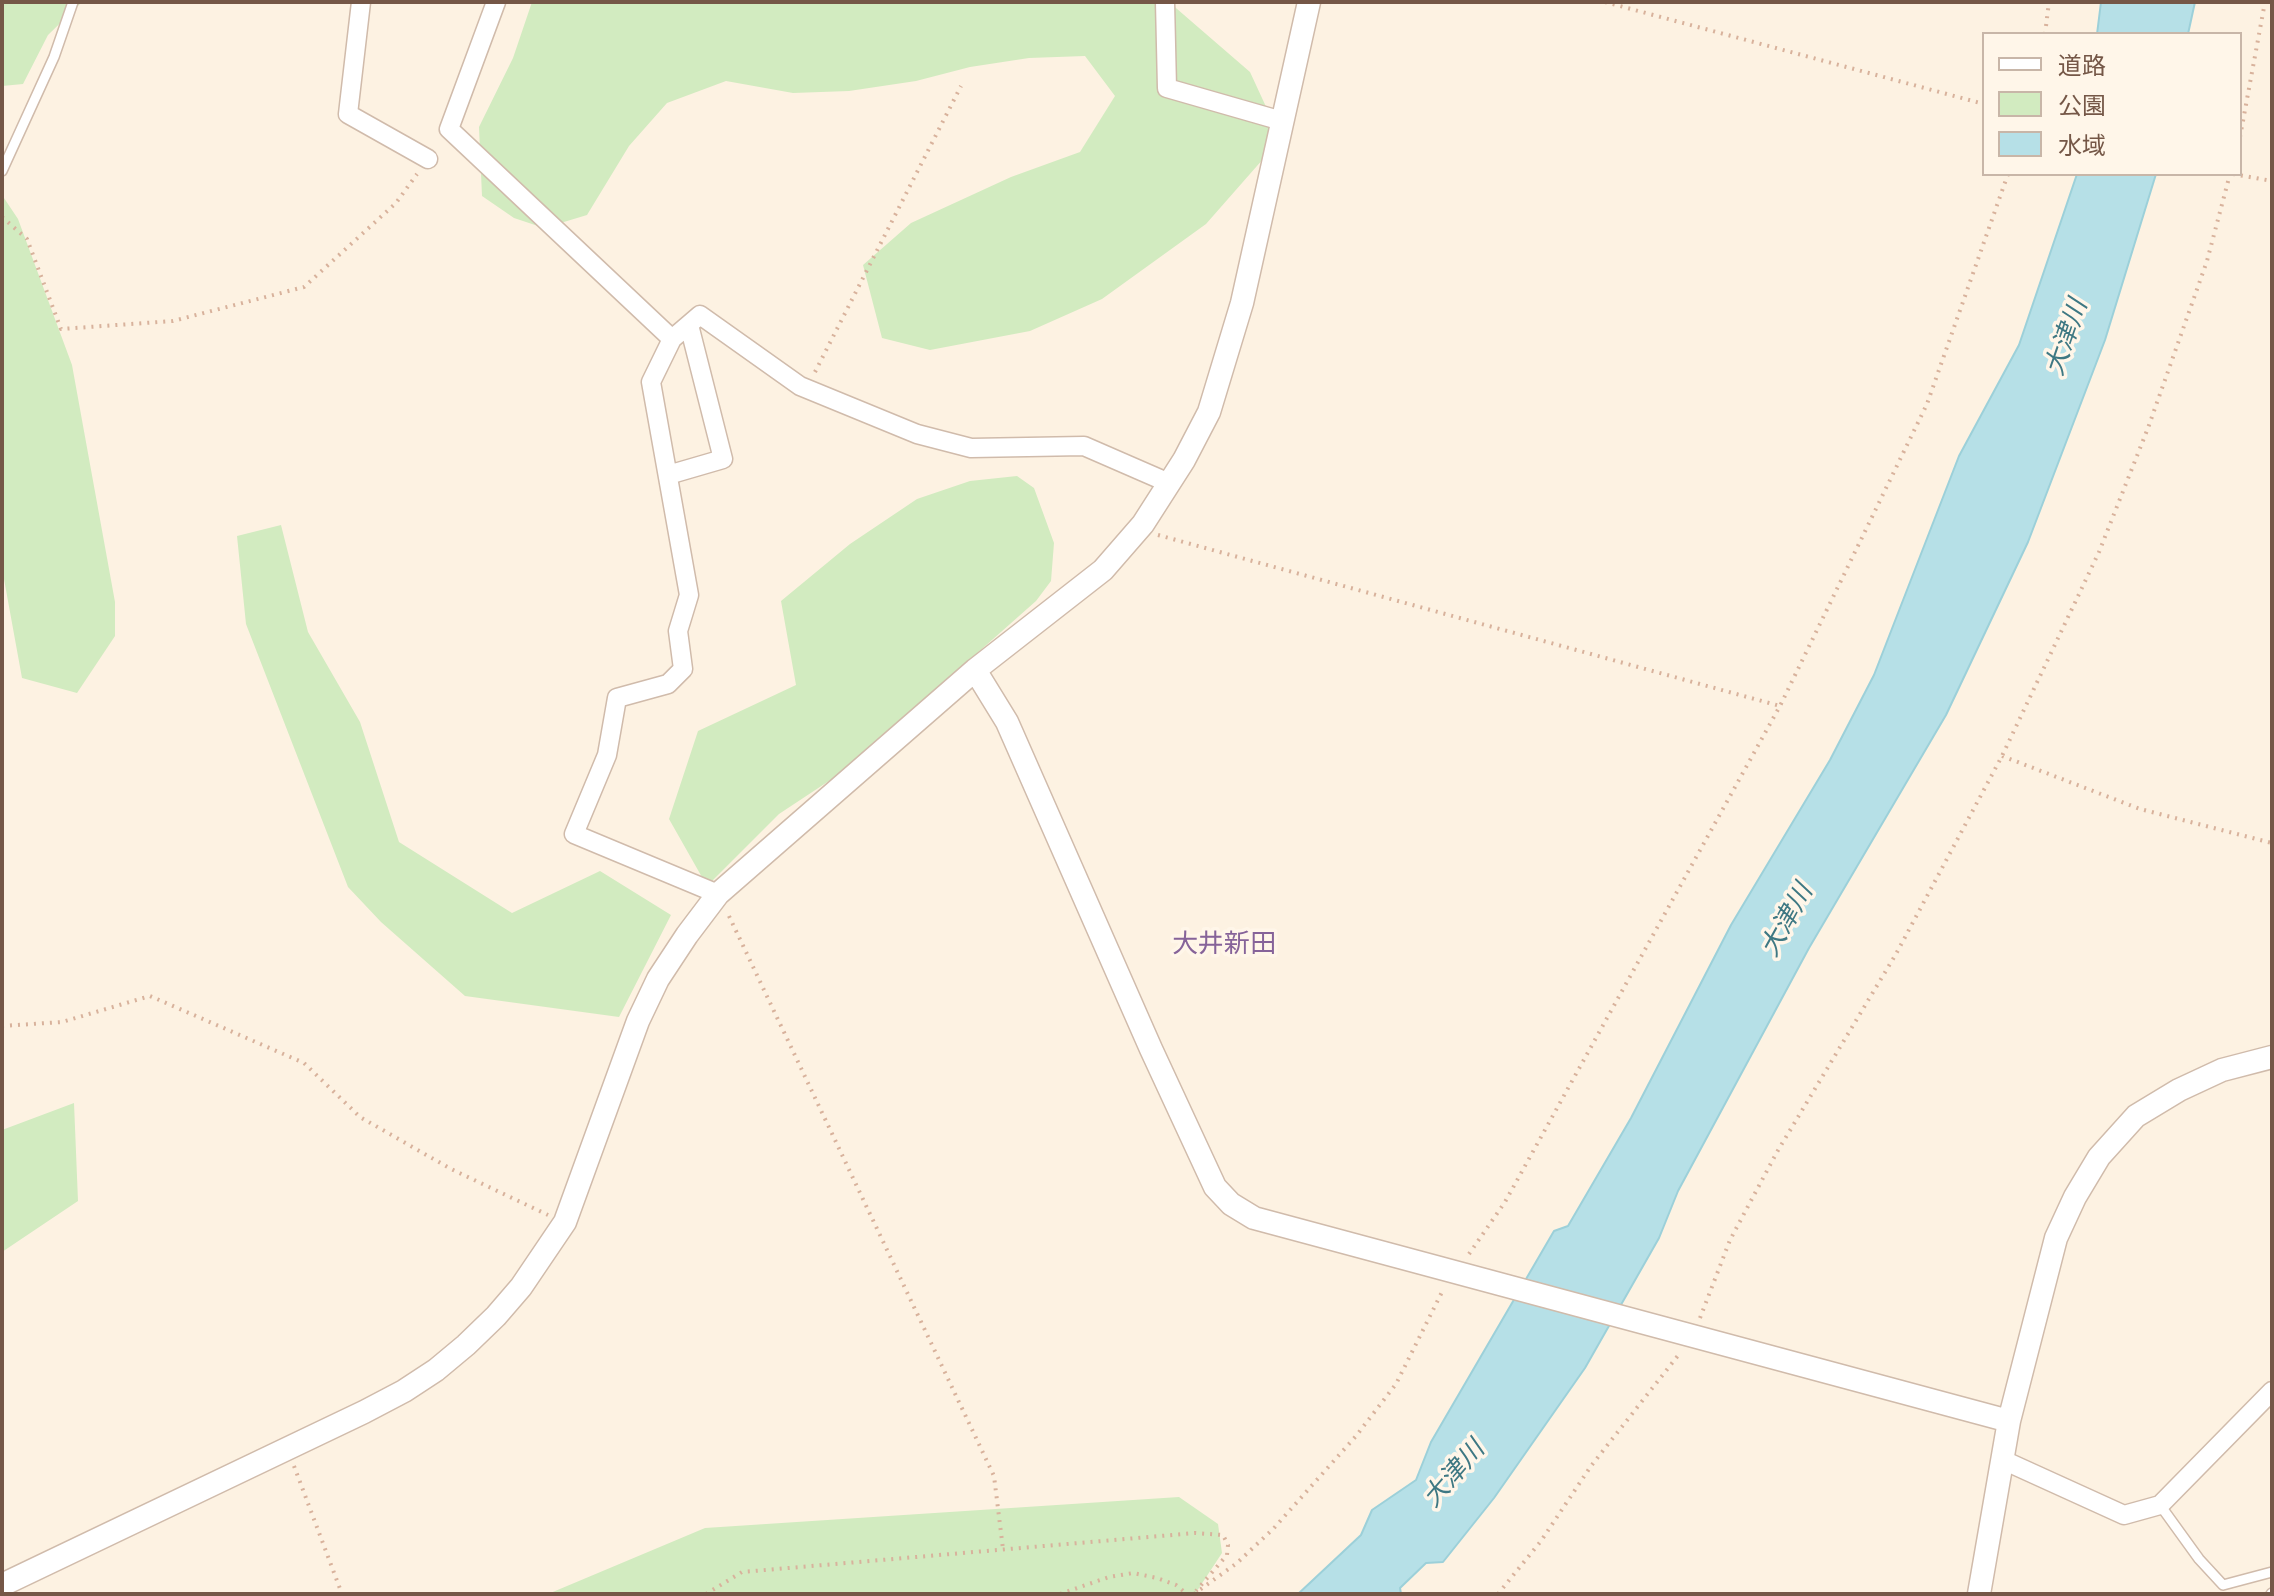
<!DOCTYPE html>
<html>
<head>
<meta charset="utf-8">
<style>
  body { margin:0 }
  #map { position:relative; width:2274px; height:1596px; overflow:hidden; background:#fdf2e2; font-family:"Titillium Web","Noto Sans JP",sans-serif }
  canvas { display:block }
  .frame { position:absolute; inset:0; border:4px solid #755747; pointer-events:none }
  .legend { position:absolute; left:1982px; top:32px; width:260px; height:144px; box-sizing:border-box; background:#fff6e9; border:2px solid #c8b6a8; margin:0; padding:10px 14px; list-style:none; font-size:24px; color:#755747 }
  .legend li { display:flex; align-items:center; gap:16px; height:40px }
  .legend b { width:40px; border:2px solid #c8b6a8 }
</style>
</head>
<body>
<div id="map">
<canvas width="2274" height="1596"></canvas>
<div class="frame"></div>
<ul class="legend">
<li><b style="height:10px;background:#fff"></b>道路</li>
<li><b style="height:22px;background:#d2ebc0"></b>公園</li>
<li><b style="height:22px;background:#b6e0e7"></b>水域</li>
</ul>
</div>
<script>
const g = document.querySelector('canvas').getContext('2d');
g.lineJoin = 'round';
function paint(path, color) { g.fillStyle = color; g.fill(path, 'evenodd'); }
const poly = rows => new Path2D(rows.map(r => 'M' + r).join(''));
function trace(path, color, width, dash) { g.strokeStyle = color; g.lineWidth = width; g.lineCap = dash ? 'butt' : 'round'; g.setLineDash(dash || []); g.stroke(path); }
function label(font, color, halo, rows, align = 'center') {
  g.font = font + ' "Titillium Web","Noto Sans JP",sans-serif'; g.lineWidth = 7; g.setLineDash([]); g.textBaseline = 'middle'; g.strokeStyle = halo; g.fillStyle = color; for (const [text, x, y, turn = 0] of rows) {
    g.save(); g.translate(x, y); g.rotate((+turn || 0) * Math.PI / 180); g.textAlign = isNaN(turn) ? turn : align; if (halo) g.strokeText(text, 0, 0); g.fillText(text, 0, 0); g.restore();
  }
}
const green = poly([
  [2,2,82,2,48,35,23,84,2,86],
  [532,2,1169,2,1250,72,1268,111,1271,150,1206,224,1102,299,1030,331,930,350,882,338,863,265,911,223,1011,177,1080,152,1115,96,1085,56,1029,58,970,67,916,81,849,91,793,93,726,81,667,103,629,146,587,215,544,228,514,218,482,196,479,127,513,58],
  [2,195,18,219,72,365,115,602,115,636,77,693,22,678,2,568],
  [1017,476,1034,488,1054,543,1051,581,1036,601,844,771,779,814,707,886,669,819,698,731,796,685,781,601,850,544,917,499,970,481],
  [281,525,308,632,360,722,399,842,512,913,600,871,671,915,619,1017,465,996,381,922,348,887,246,624,237,536],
  [74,1103,78,1201,2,1252,2,1130],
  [1179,1497,1218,1524,1222,1553,1195,1594,548,1594,705,1528]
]);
const water = poly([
  [2101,2,2195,2,2188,34,2097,34,2101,2],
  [2077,174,2156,174,2105,340,2028,542,1946,715,1809,948,1678,1191,1659,1238,1585,1368,1494,1498,1443,1562,1426,1563,1400,1588,1401,1594,1298,1594,1361,1535,1372,1510,1416,1480,1431,1442,1554,1231,1568,1226,1631,1118,1731,925,1830,760,1874,675,1959,456,2019,345,2077,174]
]);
const path = poly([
  [1605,2,1984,104],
  [2045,34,2049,2],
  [2240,137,2265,2],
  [2233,174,2272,181],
  [2,217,27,239,61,329,173,321,304,287,396,203,417,174],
  [815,372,961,86],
  [1158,535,1780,706],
  [2002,756,2140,809,2272,843],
  [729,916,994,1476,1003,1549],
  [2,1026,62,1022,150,996,304,1063,360,1117,451,1169,548,1215],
  [1469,1254,1505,1202,1780,706,1927,404,2008,174],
  [1700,1318,1730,1240,1777,1152,1896,954,2002,756,2099,552,2148,428,2207,261,2230,174],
  [294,1466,342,1594],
  [706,1594,742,1572,1195,1533,1223,1535,1228,1545,1227,1555,1196,1591],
  [1060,1594,1109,1577,1133,1573,1157,1578,1176,1585,1187,1594],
  [1194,1594,1237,1563,1274,1528,1356,1436,1396,1384,1443,1290],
  [1498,1594,1541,1541,1591,1466,1680,1353]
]);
const service = poly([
  [2,171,54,57,73,2],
  [2160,1505,2199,1559,2223,1585,2272,1572],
  [2271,1594,2272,1593]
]);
const minor = poly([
  [361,2,348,114,428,159],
  [496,2,449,129,672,339],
  [1165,2,1167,88,1282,121],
  [668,475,723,459,689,325],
  [718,894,574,834,607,755,617,698,668,684,683,669,678,631,689,595,651,382,672,339,700,315,800,386,917,434,971,448,1084,446,1169,483],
  [2003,1460,2124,1515,2160,1505,2272,1391]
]);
const tertiary = poly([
  [975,670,1007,722,1151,1049,1215,1187,1231,1204,1254,1218,2009,1421],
  [2,1585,364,1412,404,1391,436,1370,466,1345,496,1316,521,1287,565,1222,638,1021,658,979,687,935,718,894,975,670,1103,570,1143,524,1184,460,1209,412,1242,303,1309,2],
  [1979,1594,2009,1421,2056,1238,2075,1197,2099,1157,2136,1116,2179,1090,2222,1070,2272,1057]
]);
const waterNames = [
  ["大津川",2068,338,-71],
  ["大津川",1788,921,-61],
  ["大津川",1455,1475,-49]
];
const neighbourhoodNames = [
  ["大井新田",1224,946]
];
paint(green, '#d2ebc0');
paint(water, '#b6e0e7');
trace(water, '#9cd0d9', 2);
trace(service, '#d0bbab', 12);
trace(minor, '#d0bbab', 21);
trace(tertiary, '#d0bbab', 25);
trace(path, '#d8b29c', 4, [2, 6]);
trace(service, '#fff', 9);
trace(minor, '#fff', 18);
trace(tertiary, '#fff', 22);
label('italic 26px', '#3e7883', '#fff6e9', waterNames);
label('26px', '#866399', '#fff6e9', neighbourhoodNames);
</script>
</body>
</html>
